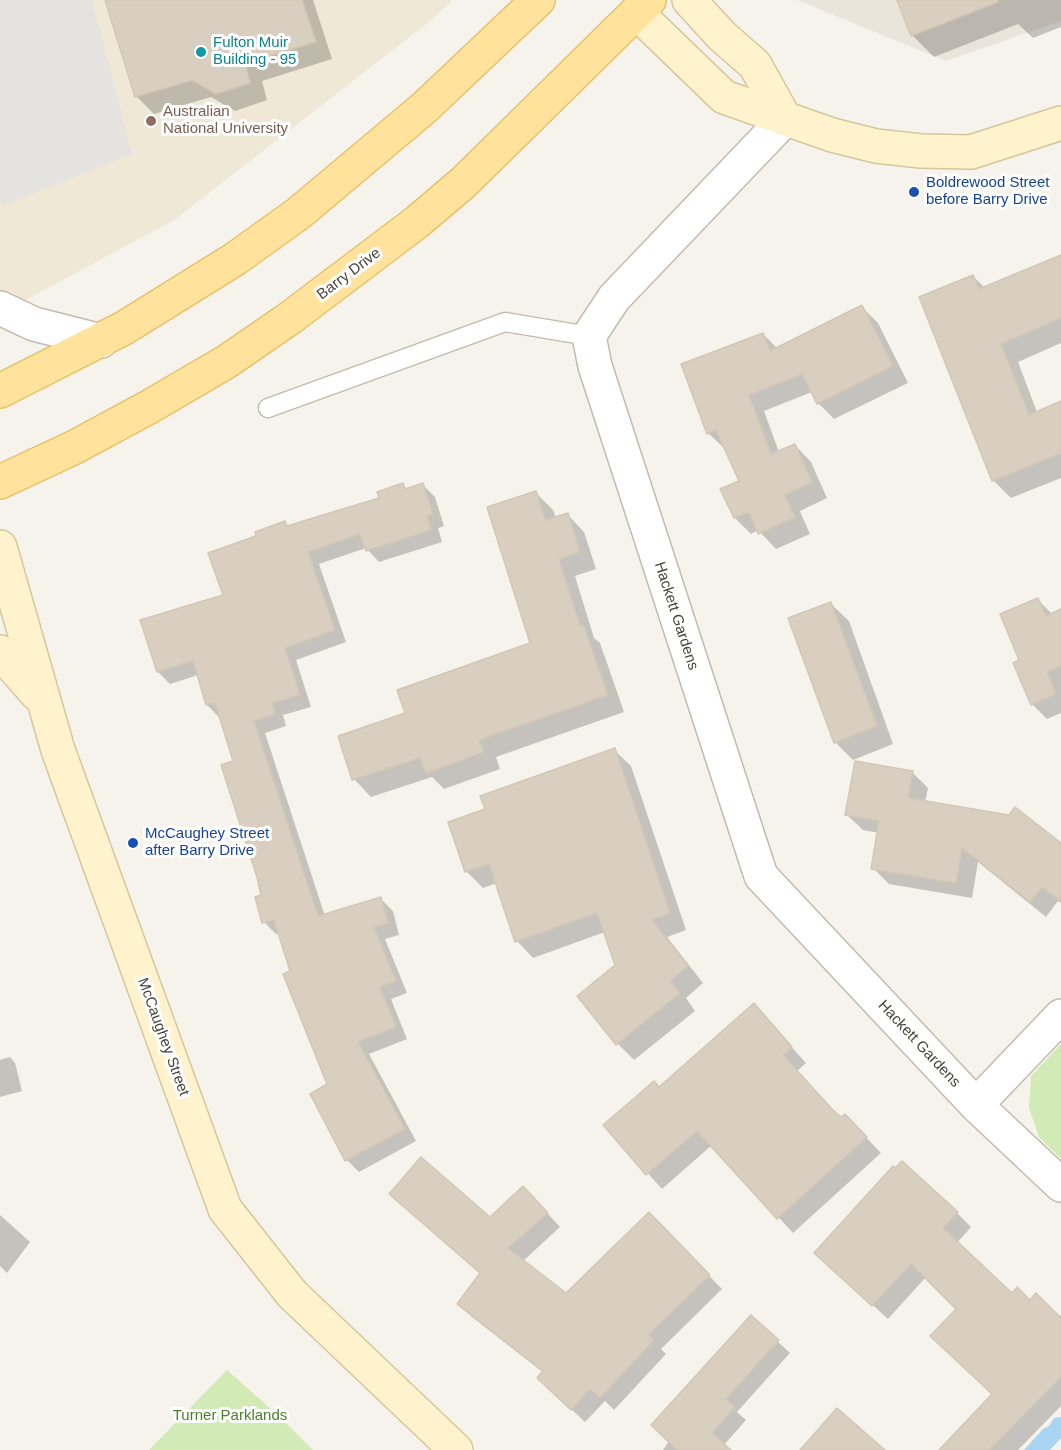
<!DOCTYPE html>
<html>
<head>
<meta charset="utf-8">
<style>
  body { margin:0 }
  canvas { display:block; background:#f6f3ec }
</style>
</head>
<body>
<canvas width="1061" height="1450"></canvas>
<script>
const g = document.querySelector('canvas').getContext('2d');
g.lineJoin = 'round';
function paint(path, color) { g.fillStyle = color; g.fill(path, 'evenodd'); }
const poly = rows => new Path2D(rows.map(r => 'M' + r).join(''));
function trace(path, color, width, dash) { g.strokeStyle = color; g.lineWidth = width; g.lineCap = dash ? 'butt' : 'round'; g.setLineDash(dash || []); g.stroke(path); }
function label(font, color, halo, rows, align = 'center') {
  g.font = font + ' Helvetica,sans-serif'; g.lineWidth = 6; g.setLineDash([]); g.textBaseline = 'middle'; g.strokeStyle = halo; g.fillStyle = color; for (const [text, x, y, turn = 0] of rows) {
    g.save(); g.translate(x, y); g.rotate((+turn || 0) * Math.PI / 180); g.textAlign = isNaN(turn) ? turn : align; if (halo) g.strokeText(text, 0, 0); g.fillText(text, 0, 0); g.restore();
  }
}
const residential = poly([
  [797,0,1061,0,1061,21,946,61]
]);
const education = poly([
  [0,0,453,0,430,21,174,220,0,314]
]);
const green = poly([
  [1061,1044,1061,1159,1039,1137,1029,1108,1031,1076],
  [227,1370,280,1417,313,1450,149,1450]
]);
const parking = poly([
  [0,0,92,0,132,154,2,206,0,198]
]);
const water = poly([
  [1059,1417,1061,1417,1061,1438,1050,1450,1024,1450,1043,1429,1049,1426,1054,1418]
]);
const shadow = poly([
  [106,0,313,0,332,59,262,81,267,100,235,111,211,97,154,114,137,97],
  [898,0,1061,0,1061,27,1033,38,1018,24,934,57,912,35],
  [1061,256,1061,343,1018,362,1037,412,1061,402,1061,478,1011,498,993,480,973,276,985,288],
  [862,307,878,323,908,383,834,419,818,403,812,392,764,411,779,452,795,445,811,462,827,498,800,511,810,534,776,549,758,530,751,534,735,518,741,481,725,449,708,433,763,334,778,349],
  [403,485,408,490,423,485,435,497,444,526,438,528,442,542,379,562,366,548,319,564,346,642,296,660,311,707,283,715,286,726,265,733,325,916,381,899,393,911,399,935,385,939,407,993,391,999,407,1039,369,1054,416,1141,359,1172,347,1160,329,1085,280,933,276,934,264,922,263,896,235,762,219,717,207,705,198,675,170,684,158,672,225,596,258,537,285,523,289,527,381,499],
  [536,493,553,510,556,518,567,514,584,532,596,569,575,576,594,638,600,643,624,712,496,757,500,769,444,789,432,777,371,797,354,779,407,714,532,644],
  [1038,600,1053,615,1061,608,1061,713,1047,719,1032,704,1021,661],
  [831,604,849,621,893,744,853,760,835,742],
  [614,750,631,766,686,930,667,937,703,983,686,998,695,1011,634,1060,618,1044,579,997,617,966,605,932,533,958,517,941,497,883,483,888,466,871,487,810],
  [912,772,928,788,925,802,1061,845,1061,903,1058,901,1046,917,978,862,972,898,889,884,873,868,879,833,863,830,847,815],
  [754,1005,806,1063,797,1071,841,1119,860,1131,881,1153,793,1233,712,1145,662,1189,605,1126,659,1088],
  [10,1057,15,1063,22,1091,0,1097,0,1060],
  [537,1202,560,1227,523,1261,566,1295,649,1214,722,1289,661,1349,666,1354,614,1410,605,1401,585,1422,552,1391,544,1373,472,1317,459,1304,481,1274,405,1207,490,1219],
  [957,1213,971,1227,957,1243,1012,1295,1058,1317,1061,1315,1061,1406,1018,1450,946,1450,994,1394,958,1309,926,1277,888,1319,831,1267],
  [0,1215,30,1242,7,1273,0,1266],
  [751,1317,790,1353,737,1412,746,1420,724,1445,729,1450,663,1450]
]);
const building = poly([
  [105,0,302,0,316,42,245,63,250,83,216,94,192,80,135,97,105,0],
  [897,0,998,0,998,2,911,36,897,0],
  [1061,255,1061,318,1001,344,1029,415,1061,401,1061,453,992,481,919,297,973,275,979,289,1061,255],
  [862,305,893,366,817,404,802,374,749,395,771,454,795,444,812,482,785,495,795,517,758,534,749,512,734,518,720,489,739,481,716,430,707,434,681,364,763,333,770,351,862,305],
  [403,483,405,489,423,483,433,514,427,516,431,530,366,551,360,534,308,552,335,630,285,648,300,695,272,703,275,714,254,721,318,916,381,897,388,923,374,927,396,981,380,987,396,1027,358,1042,405,1129,345,1161,310,1094,327,1084,283,974,290,971,274,920,262,923,255,897,261,895,257,877,221,765,233,761,215,703,206,705,193,661,157,672,140,620,223,595,208,553,256,536,255,532,285,521,287,526,379,498,377,492,403,483],
  [536,491,545,520,568,513,580,552,559,559,580,626,583,624,608,695,479,740,484,752,426,773,420,758,352,780,338,736,405,713,397,690,530,643,487,507,536,491],
  [1038,598,1046,616,1061,609,1061,666,1047,672,1056,694,1031,705,1013,663,1019,660,1000,614,1038,598],
  [831,602,877,726,834,743,788,618,831,602],
  [615,748,670,913,652,920,688,966,670,981,680,993,616,1045,577,996,615,965,597,913,515,942,489,864,465,872,448,822,485,809,480,796,615,748],
  [855,761,913,771,908,798,1009,815,1015,807,1061,843,1061,902,1042,887,1030,902,962,848,956,883,871,869,879,821,845,815,855,761],
  [754,1003,792,1047,783,1055,832,1109,841,1117,845,1114,867,1137,777,1219,697,1131,646,1175,603,1125,654,1081,659,1087,754,1003],
  [421,1157,490,1217,523,1186,548,1213,508,1248,566,1293,649,1212,710,1275,648,1335,654,1340,600,1398,590,1389,571,1410,537,1378,543,1371,457,1304,480,1273,389,1194,421,1157],
  [902,1161,958,1212,943,1228,1012,1293,1017,1287,1030,1300,1036,1293,1061,1318,1061,1377,989,1450,939,1450,992,1394,930,1336,956,1309,911,1264,872,1306,814,1253,893,1166,895,1168,902,1161],
  [751,1315,779,1340,726,1399,735,1407,712,1433,731,1450,677,1450,651,1425,751,1315],
  [837,1408,885,1450,800,1450,837,1408]
]);
const lane = poly([
  [268,408,505,322,589,336]
]);
const street = poly([
  [785,119,614,298,589,336,595,366,761,876,976,1105,1061,1185],
  [0,308,34,324,101,341],
  [976,1105,1061,1016]
]);
const secondary = poly([
  [689,0,722,36,755,65,785,119],
  [637,13,724,97,832,135,876,146,921,151,971,152,1061,123],
  [0,547,58,750,225,1209,292,1294,456,1450],
  [0,652,37,694]
]);
const primary = poly([
  [0,391,124,328,235,259,299,213,424,108,538,0],
  [0,482,75,447,149,407,226,362,290,318,417,222,464,182,649,0]
]);
const markers = [
  [201,52,6,"#0f9aa8"],
  [151,121,6,"#8d6e63"],
  [914,192,6,"#1a4fb4"],
  [133,843,6,"#1a4fb4"]
];
const cultureNames = [
  ["Fulton Muir",213,43],
  ["Building - 95",213,60]
];
const educationNames = [
  ["Australian",163,112],
  ["National University",163,129]
];
const transitNames = [
  ["Boldrewood Street",926,183],
  ["before Barry Drive",926,200],
  ["McCaughey Street",145,834],
  ["after Barry Drive",145,851]
];
const streetNames = [
  ["Barry Drive",349,274,-37],
  ["Hackett Gardens",676,616,72],
  ["McCaughey Street",163,1037,70],
  ["Hackett Gardens",919,1044,47]
];
const parkNames = [
  ["Turner Parklands",230,1416]
];
paint(residential, '#eae5da');
paint(education, '#efe8d6');
paint(green, '#d2eab5');
paint(parking, '#e5e3e0');
paint(water, '#a9d4f2');
paint(shadow, '#0003');
paint(building, '#d8cfc1');
trace(building, '#d3c7b4', 1.5);
trace(lane, '#c2bbae', 21);
trace(street, '#c2bbae', 36);
trace(secondary, '#d6c79b', 36);
trace(primary, '#e6c16a', 36);
trace(lane, '#fff', 18);
trace(street, '#fff', 33);
trace(secondary, '#fff3cd', 33);
trace(primary, '#ffe39c', 33);
for (const [x, y, r, color] of markers) { const dot = new Path2D(); dot.arc(x, y, r, 0, 2 * Math.PI); g.fillStyle = color; g.fill(dot); trace(dot, '#fff', 2); }
label('15px', '#0d838f', '#fff', cultureNames, 'left');
label('15px', '#785e54', '#fff', educationNames, 'left');
label('15px', '#164399', '#fff', transitNames, 'left');
label('15px', '#4b4439', '#fff', streetNames);
label('15px', '#4a7f2a', '#fff', parkNames);
</script>
</body>
</html>
